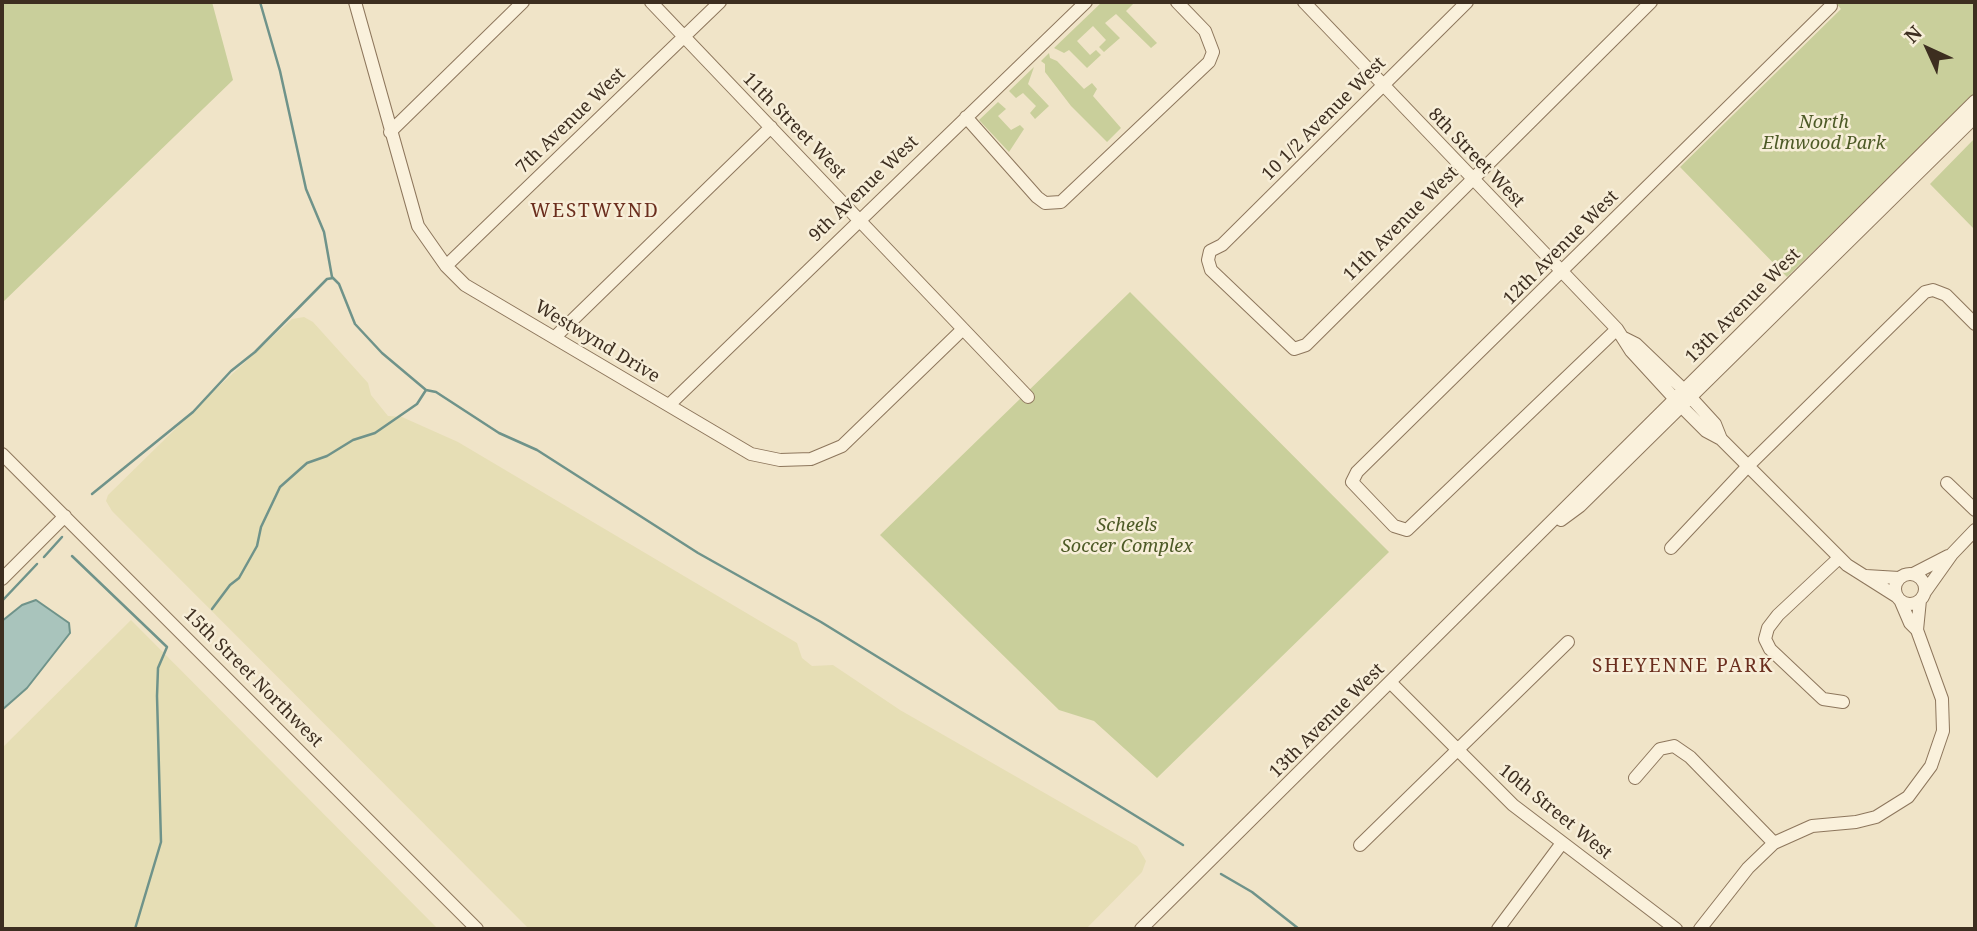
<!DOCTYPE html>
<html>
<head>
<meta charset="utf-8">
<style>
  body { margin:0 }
  #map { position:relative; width:1977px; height:931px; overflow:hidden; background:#f0e4c8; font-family:"Noto Serif",serif }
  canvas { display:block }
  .frame { position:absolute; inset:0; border:4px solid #3d2e20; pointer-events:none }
  .north { position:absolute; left:1893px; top:14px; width:70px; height:70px; -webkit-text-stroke:5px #f7eed8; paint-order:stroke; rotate:315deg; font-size:19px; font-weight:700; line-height:28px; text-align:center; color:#3d2e20 }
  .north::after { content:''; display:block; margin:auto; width:24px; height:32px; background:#3d2e20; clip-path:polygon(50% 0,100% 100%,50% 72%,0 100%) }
</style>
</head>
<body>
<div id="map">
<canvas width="1977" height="931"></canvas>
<div class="frame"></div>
<div class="north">N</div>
</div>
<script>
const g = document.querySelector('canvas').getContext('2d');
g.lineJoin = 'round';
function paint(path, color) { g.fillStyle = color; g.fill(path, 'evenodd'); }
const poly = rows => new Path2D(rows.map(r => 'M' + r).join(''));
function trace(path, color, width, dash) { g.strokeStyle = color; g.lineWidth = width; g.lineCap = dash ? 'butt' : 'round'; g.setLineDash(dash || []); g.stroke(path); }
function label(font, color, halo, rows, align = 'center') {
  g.font = font + ' "Noto Serif",serif'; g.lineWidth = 5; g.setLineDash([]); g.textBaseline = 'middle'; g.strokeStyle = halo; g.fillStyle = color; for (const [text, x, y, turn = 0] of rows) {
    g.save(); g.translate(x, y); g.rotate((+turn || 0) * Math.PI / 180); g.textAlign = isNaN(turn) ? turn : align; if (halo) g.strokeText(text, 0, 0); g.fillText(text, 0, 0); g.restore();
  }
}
const farmland = poly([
  [304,317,313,322,368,383,371,395,388,416,402,417,458,442,797,643,802,658,812,666,833,665,900,710,1137,846,1146,861,1142,872,1086,929,529,929,112,511,106,501,108,495,216,389,292,319],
  [131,620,438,929,2,929,2,748]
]);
const green = poly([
  [2,2,212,2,233,80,2,303],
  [1102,2,1135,2,1126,11,1157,43,1151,48,1116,14,1105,23,1120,38,1104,52,1099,47,1106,40,1093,26,1077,41,1090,55,1096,50,1101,55,1087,68,1069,50,1064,53,1054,48],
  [1835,2,1975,2,1975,94,1787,277,1680,167,1841,9],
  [1049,53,1050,58,1057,61,1084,89,1092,83,1097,89,1093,96,1121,128,1107,142,1071,106,1045,72,1045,64,1041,61],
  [1034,67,1028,84,1049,106,1035,119,1030,113,1036,106,1023,93,1016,98,1009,91],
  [998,102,1006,109,998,116,1011,130,1020,125,1024,129,1009,152,979,120],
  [1975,138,1975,230,1930,184],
  [1130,292,1389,552,1157,778,1094,721,1059,710,880,535]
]);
const water = poly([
  [36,600,69,623,70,633,27,688,2,710,2,621,22,605,36,600]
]);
const stream = poly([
  [260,2,280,71,306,189,324,232,332,277,339,284,355,324,382,353,426,390,436,392,499,433,537,450,698,553,821,622,1183,845],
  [92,494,193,412,231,371,255,352,327,279,333,278],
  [72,556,167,647,158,668,157,696,161,842,135,929],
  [44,557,62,537],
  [2,601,37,564],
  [212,609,230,585,239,578,257,546,261,527,280,487,307,463,327,456,353,440,375,433,417,404,426,390],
  [1221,874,1252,892,1299,929]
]);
const minor = poly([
  [355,2,418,226,446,266,465,285,751,454,780,460,811,459,842,446,963,329],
  [651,2,1028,397],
  [1304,2,1617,329,1631,351,1686,411,1706,431,1721,439,1847,565,1896,596],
  [1467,2,1222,245,1210,251,1208,260,1211,270,1294,349,1306,345,1651,2],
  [966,117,1037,197,1045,203,1061,202,1209,62,1213,52,1205,31,1177,2],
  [390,132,523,2],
  [446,266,720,2],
  [1617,329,1407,530,1394,526,1352,482,1357,472,1831,6],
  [555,337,771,127],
  [1624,338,1636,344,1683,389,1715,424,1721,439],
  [669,405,1086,2],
  [2,454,477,929],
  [1947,483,1975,510],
  [1561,520,1580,506,1975,117],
  [1671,548,1748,466,1925,292,1933,290,1946,295,1975,324],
  [1839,558,1778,615,1768,628,1765,639,1770,649,1823,699,1843,702],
  '1895 589a15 15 0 1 1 30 0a15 15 0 1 1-30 0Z',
  [1913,574,1948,556],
  [1866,576,1899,578],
  [2,579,65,516],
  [1925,592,1952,554,1975,530],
  [1917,630,1920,600],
  [1390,682,1513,805,1676,929],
  [1635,778,1660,749,1674,746,1690,757,1774,843],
  [1360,845,1568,642],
  [1141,929,1975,101],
  [1498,929,1562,843],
  [1700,929,1748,868,1774,843,1812,826,1856,822,1876,817,1908,797,1931,766,1943,731,1942,699,1917,630,1910,623,1901,602]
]);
const streetNames = [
  ["10 1/2 Avenue West",1324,119,-45],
  ["7th Avenue West",571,121,-44],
  ["11th Street West",794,126,46],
  ["8th Street West",1476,158,46],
  ["9th Avenue West",864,189,-44],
  ["11th Avenue West",1401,224,-45],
  ["12th Avenue West",1561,248,-45],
  ["13th Avenue West",1743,306,-45],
  ["Westwynd Drive",597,342,31],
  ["15th Street Northwest",253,678,45],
  ["13th Avenue West",1327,721,-45],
  ["10th Street West",1555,812,39]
];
const parkNames = [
  ["North",1824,123],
  ["Elmwood Park",1824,144],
  ["Scheels",1127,526],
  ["Soccer Complex",1127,547]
];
const neighbourhoodNames = [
  ["WESTWYND",595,212],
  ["SHEYENNE PARK",1683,667]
];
paint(farmland, '#e6deb5');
paint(green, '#c9cf9b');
paint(water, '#a9c4bc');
trace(water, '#6f938a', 2);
trace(stream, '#6f938a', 2.5);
trace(minor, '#8d765c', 14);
trace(minor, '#faf1dc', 12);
label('18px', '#3d2e20', '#f7eed8', streetNames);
label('italic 18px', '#4d5a26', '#f7eed8', parkNames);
g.letterSpacing = '2px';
label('19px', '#6b2e1e', '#f7eed8', neighbourhoodNames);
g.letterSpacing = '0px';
</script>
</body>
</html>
